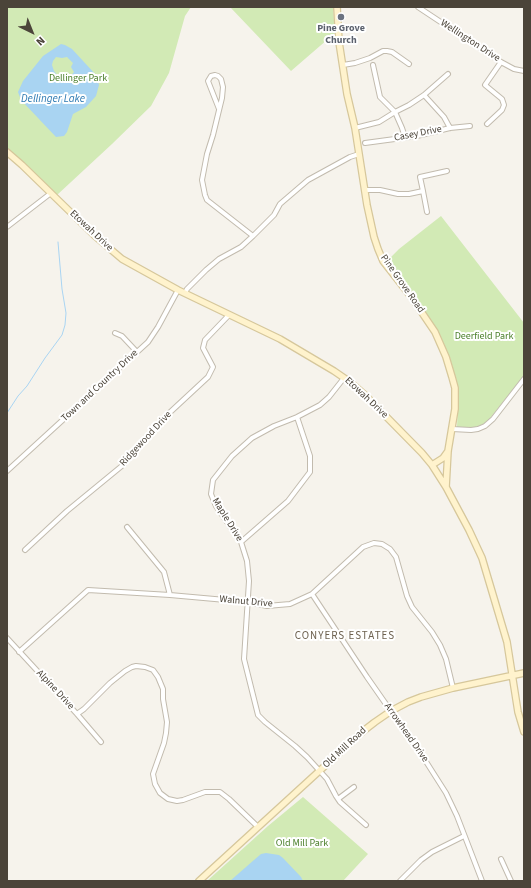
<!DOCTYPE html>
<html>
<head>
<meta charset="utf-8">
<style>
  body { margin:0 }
  #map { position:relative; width:531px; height:888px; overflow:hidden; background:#f6f3ec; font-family:"Source Sans 3",sans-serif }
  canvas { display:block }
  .frame { position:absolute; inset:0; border:8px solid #4b4439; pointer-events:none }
  .north { position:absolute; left:12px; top:12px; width:40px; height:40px; -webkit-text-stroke:3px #fff; paint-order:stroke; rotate:137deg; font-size:11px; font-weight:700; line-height:16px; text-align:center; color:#4b4439 }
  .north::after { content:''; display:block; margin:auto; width:14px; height:18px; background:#4b4439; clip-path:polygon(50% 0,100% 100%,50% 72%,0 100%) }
</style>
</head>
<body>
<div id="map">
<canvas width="531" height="888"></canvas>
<div class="frame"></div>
<div class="north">N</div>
</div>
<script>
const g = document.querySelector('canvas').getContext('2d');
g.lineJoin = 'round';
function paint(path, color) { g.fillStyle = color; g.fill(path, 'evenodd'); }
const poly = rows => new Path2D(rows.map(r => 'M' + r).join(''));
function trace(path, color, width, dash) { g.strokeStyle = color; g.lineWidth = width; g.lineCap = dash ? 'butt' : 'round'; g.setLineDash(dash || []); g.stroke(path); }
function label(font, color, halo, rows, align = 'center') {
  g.font = font + ' "Source Sans 3",sans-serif'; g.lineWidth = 4; g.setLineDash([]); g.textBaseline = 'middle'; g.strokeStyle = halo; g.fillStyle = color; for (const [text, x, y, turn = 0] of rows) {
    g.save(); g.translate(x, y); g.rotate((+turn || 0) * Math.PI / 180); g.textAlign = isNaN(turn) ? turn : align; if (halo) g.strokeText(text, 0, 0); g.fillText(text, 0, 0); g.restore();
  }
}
const green = poly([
  [7,7,191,7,185,16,169,73,151,106,112,144,57,195,19,159,7,150],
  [230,7,333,7,335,33,291,71],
  [441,216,524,323,524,376,487,422,477,427,471,428,457,427,458,404,457,383,450,358,440,335,430,319,388,260,399,249],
  [303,797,368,854,343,881,207,881,268,826]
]);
const water = poly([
  [61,44,65,45,72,49,96,75,99,85,96,96,86,107,73,114,67,132,64,136,56,137,21,100,18,92,23,81,43,56],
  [56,57,62,58,67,57,73,63,71,67,74,72,69,78,64,78,57,75,54,71,52,65,53,61],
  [266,853,279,855,283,858,301,877,303,881,230,881,254,860,261,854]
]);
const stream = poly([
  [7,413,18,396,27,386,45,358,62,335,65,325,66,313,62,289,58,242]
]);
const street = poly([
  [418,7,501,62,514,69,524,71],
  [343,65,355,63,370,58,383,51,387,51,392,52,409,64],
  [373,65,380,97,395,112,402,128,405,137],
  [424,95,444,117,450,128],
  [219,109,208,81,211,76,215,75,218,76,221,79,223,87,222,98,213,135,207,154,202,180,205,195,207,200,253,236],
  [487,124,502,110,504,105,502,99,485,85,501,62],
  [355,128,379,122,395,112,409,105,424,95,448,74],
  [365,143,417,136,450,128,470,126],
  [365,190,380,190,398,194,409,194,423,191,427,212],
  [423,191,420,177,447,171],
  [7,227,51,193],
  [185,293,187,289,206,270,219,259,241,247,253,236,274,215,280,204,308,180,350,157,359,154],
  [115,333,122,336,137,352],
  [344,378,329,397,320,405,297,417,274,426,252,438,232,456,213,480,211,494,216,506,241,542,247,561,249,581,244,659,258,715,265,722,295,746,307,757,327,779,336,796,340,802,366,825],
  [452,429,471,430,478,429,485,426,493,419,524,379],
  [7,471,148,342,158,327,178,290],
  [127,527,164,572,170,595],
  [241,542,288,501,310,472,310,456,297,417],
  [25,550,67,511,123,465,166,416,208,377,213,367,203,348,205,340,229,315],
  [312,594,367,677,425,760,446,793,457,816,482,881],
  [7,638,77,714,101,742],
  [19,652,88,590,170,595,248,602,267,606,290,604,312,594,363,547,374,543,382,544,390,549,396,557,407,596,412,607,432,632,440,645,446,659,453,688],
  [77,714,84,709,110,683,125,671,132,667,136,666,145,667,153,670,158,677,163,689,163,699,167,722,166,733,164,743,153,774,155,784,160,793,168,799,177,801,183,800,205,792,220,792,229,799,258,827],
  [338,799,354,787],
  [501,859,511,881],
  [400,881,421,860,432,852,464,836]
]);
const secondary = poly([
  [337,7,339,42,347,94,355,128,367,205,374,237,378,249,383,261,412,298,435,332,446,357,452,377,455,388,455,409,448,451,446,487],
  [7,152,22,165,95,236,122,259,178,290,280,339,334,371,350,382,365,395,422,453,432,465,446,487,469,530,482,558,507,642,518,712,524,732],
  [432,465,443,458,448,451],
  [199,881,362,732,375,722,391,711,408,702,421,697,453,688,524,673]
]);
const markers = [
  [341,17,4,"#6b7280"]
];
const worshipNames = [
  ["Pine Grove",341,29],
  ["Church",341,41]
];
const streetNames = [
  ["Wellington Drive",470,41,33],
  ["Casey Drive",418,134,-11],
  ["Etowah Drive",91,231,43],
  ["Pine Grove Road",402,284,55],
  ["Town and Country Drive",100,386,-43],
  ["Etowah Drive",366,398,43],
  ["Ridgewood Drive",146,439,-47],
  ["Maple Drive",227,520,58],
  ["Walnut Drive",246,602,5],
  ["Alpine Drive",55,690,47],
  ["Arrowhead Drive",406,733,55],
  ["Old Mill Road",345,748,-43]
];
const parkNames = [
  ["Dellinger Park",78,79],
  ["Deerfield Park",484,337],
  ["Old Mill Park",302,844]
];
const waterNames = [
  ["Dellinger Lake",53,100]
];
const neighbourhoodNames = [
  ["CONYERS ESTATES",345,637]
];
paint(green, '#d2eab5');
paint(water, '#a9d4f2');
trace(stream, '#a9d4f2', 1);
trace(street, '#c2bbae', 6);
trace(secondary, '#d6c79b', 8);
trace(street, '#fff', 4);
trace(secondary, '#fff3cd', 5.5);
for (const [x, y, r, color] of markers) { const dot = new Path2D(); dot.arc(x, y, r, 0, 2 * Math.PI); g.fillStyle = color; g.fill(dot); trace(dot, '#fff', 1.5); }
label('bold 10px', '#5b616d', '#fff', worshipNames);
label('10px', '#4b4439', '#fff', streetNames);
label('10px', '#4a7f2a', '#fff', parkNames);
label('italic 11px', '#2e7ab2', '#fff', waterNames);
g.letterSpacing = '1px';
label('11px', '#6e6250', '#fff', neighbourhoodNames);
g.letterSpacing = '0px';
</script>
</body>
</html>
